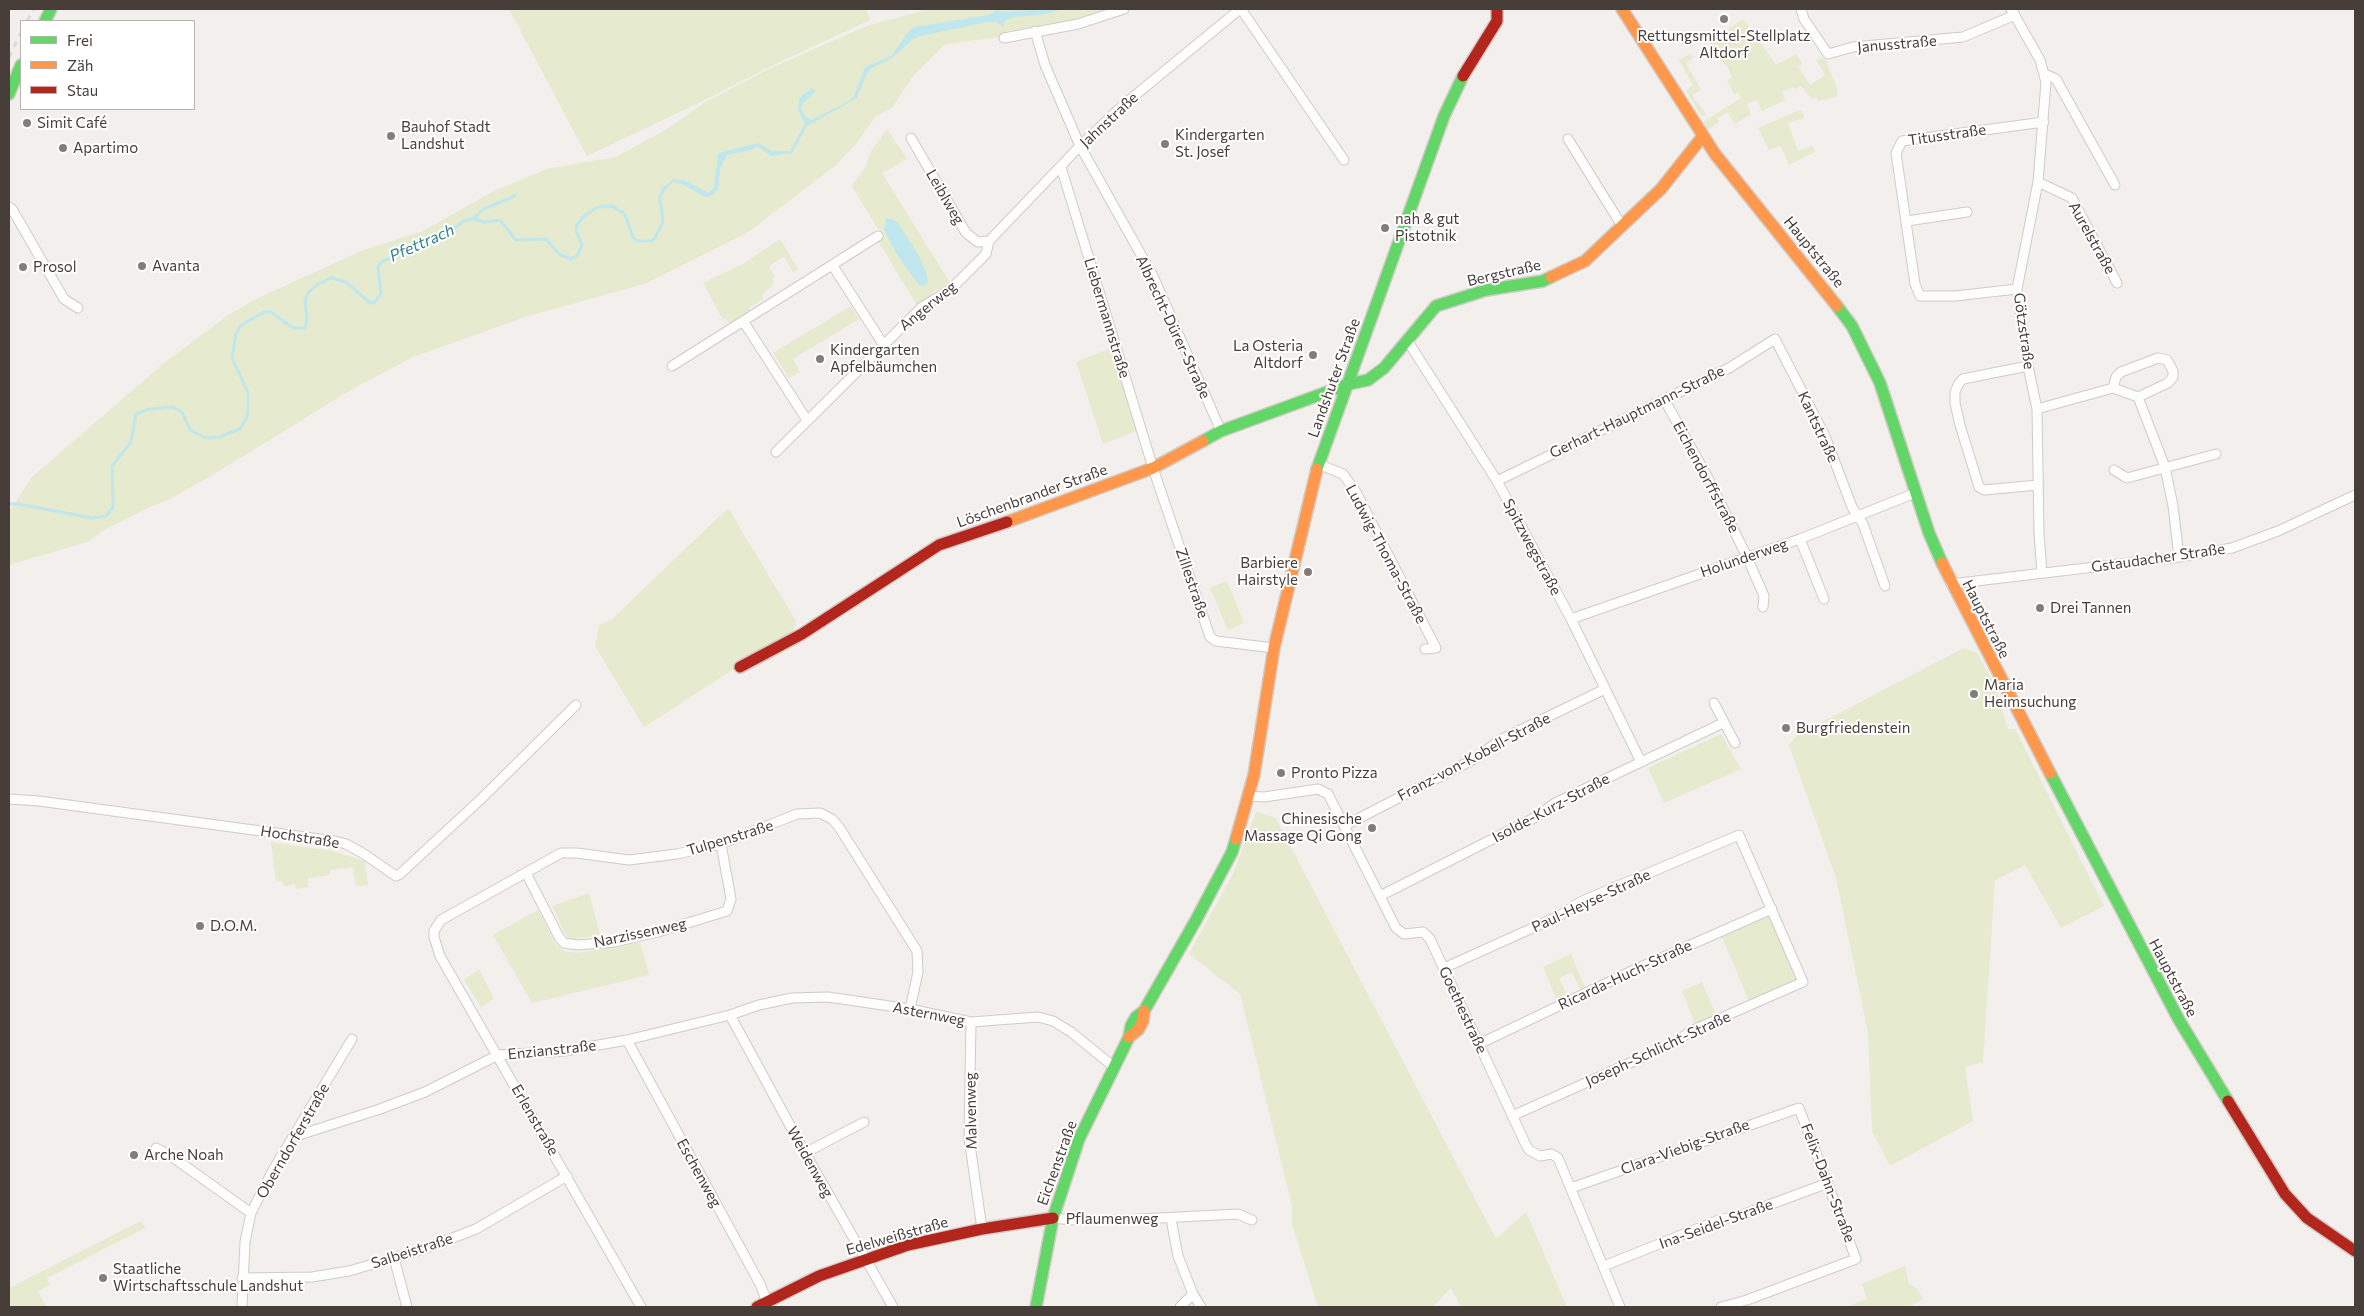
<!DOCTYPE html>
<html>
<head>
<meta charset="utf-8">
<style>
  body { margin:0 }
  #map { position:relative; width:2364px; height:1316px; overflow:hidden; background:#f2efed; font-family:Commissioner,sans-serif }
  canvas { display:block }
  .frame { position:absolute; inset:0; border:10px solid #483e39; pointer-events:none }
  .legend { position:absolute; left:20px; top:20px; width:175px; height:90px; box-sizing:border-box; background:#fff; border:1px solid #b6b2b0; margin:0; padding:6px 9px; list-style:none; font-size:15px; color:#483e39 }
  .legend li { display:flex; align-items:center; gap:10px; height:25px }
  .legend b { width:25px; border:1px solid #b6b2b0 }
</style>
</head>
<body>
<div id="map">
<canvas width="2364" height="1316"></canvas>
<div class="frame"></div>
<ul class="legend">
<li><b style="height:6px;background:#63d668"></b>Frei</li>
<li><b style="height:6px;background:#ff974d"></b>Zäh</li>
<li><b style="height:6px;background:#b3261e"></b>Stau</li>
</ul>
</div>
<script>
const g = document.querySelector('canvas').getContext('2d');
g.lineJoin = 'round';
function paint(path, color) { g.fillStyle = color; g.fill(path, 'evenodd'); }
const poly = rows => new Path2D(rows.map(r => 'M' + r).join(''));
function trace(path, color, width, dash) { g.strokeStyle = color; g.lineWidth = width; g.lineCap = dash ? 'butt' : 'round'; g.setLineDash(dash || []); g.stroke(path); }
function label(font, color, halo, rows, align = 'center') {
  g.font = font + ' Commissioner,sans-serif'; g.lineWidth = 4; g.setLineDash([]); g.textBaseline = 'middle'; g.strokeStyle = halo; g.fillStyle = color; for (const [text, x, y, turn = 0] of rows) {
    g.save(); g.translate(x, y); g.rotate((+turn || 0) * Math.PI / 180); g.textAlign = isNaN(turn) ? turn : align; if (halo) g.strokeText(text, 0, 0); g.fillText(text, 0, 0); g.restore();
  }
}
const green = poly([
  [509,9,866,9,870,20,771,66,703,101,587,156],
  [931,9,1106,9,1072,20,1007,31,1007,36,945,44,913,76,892,108,876,116,857,143,835,166,747,233,647,283,525,317,413,357,354,388,211,476,168,500,150,507,104,530,90,541,9,565,9,512,32,477,163,364,227,316,256,299,361,251,423,231,492,192,546,169,616,157,667,129,704,103,769,69,869,25],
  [1744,19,1776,65,1796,54,1802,63,1798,66,1810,85,1825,75,1816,60,1822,57,1826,61,1838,91,1836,97,1818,101,1817,97,1812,99,1801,86,1795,89,1794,87,1782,92,1785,100,1762,111,1757,100,1747,104,1751,114,1735,124,1727,112,1717,119,1719,122,1707,130,1703,122,1741,98,1738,92,1734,94,1727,80,1732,77,1728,68,1715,55,1709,43,1703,43],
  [1690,54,1694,57,1686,63,1701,90,1692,95,1706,114,1702,117,1686,91,1693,85,1679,60],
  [1797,111,1802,111,1804,118,1788,123,1798,151,1813,146,1815,152,1789,165,1781,146,1769,150,1758,128],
  [887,129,907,159,882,173,950,283,946,288,935,290,918,307,878,241,883,237,853,188,852,185,865,168,870,153],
  [780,239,798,269,793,272,784,257,769,266,775,277,772,279,774,283,762,295,763,299,750,307,749,312,729,324,726,318,723,320,703,283,743,264],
  [851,306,859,319,793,359,800,372,789,378,773,353],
  [1111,348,1137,431,1103,444,1076,362],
  [728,508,796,621,793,631,644,727,595,646,599,625,611,620],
  [1227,581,1244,623,1228,630,1210,588],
  [1964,648,1977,653,1994,683,2008,729,2015,729,2104,906,2061,928,2025,865,1995,880,1983,1062,1965,1067,1973,1121,1890,1166,1872,1131,1868,1032,1836,878,1789,745,1797,735],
  [1721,734,1741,769,1664,803,1648,768],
  [1256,812,1275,817,1496,1239,1526,1212,1567,1307,1461,1307,1451,1288,1433,1307,1318,1307,1292,1224,1292,1206,1240,994,1189,954,1233,874],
  [271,842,332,851,365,861,368,885,356,886,353,867,330,870,330,875,308,878,308,887,296,889,295,884,284,886,282,881,276,881],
  [589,893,600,935,573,939,567,937,552,906],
  [538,910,554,942,563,951,577,953,640,942,649,975,532,1003,493,935],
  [1766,916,1770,916,1797,979,1795,982,1749,1001,1722,937],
  [1571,954,1585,987,1580,989,1572,972,1559,978,1567,995,1557,1000,1543,967],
  [479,969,494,999,481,1007,464,980],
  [1702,982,1716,1015,1695,1024,1682,991],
  [141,1221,145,1228,47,1278,50,1285,38,1291,46,1307,9,1307,9,1288],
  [1905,1266,1909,1284,1917,1288,1923,1299,1909,1307,1846,1307,1867,1299,1862,1284]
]);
const water = poly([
  [1038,9,1065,9,1046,14,1013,17,1004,21,1004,27,997,22,989,22,920,36,912,40,892,58,872,68,867,73,857,98,807,126,792,153,771,156,757,146,752,150,727,155,720,169,718,189,713,195,705,197,684,185,673,182,666,189,661,197,661,202,657,203,662,188,674,179,684,180,709,193,714,187,718,154,722,152,759,143,772,151,790,151,805,124,798,110,799,98,812,88,816,91,803,103,801,108,805,116,811,120,849,101,854,96,865,67,891,56,908,32,914,27,988,15,997,10,1003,12],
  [886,219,892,219,898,223,919,256,927,275,928,282,925,286,919,285,896,253,884,230]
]);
const stream = poly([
  [474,218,484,209,515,196],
  [9,504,18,504,92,518,106,516,113,507,112,466,131,442,136,414,149,409,172,407,182,412,190,430,206,438,219,437,240,429,248,414,248,393,232,358,236,334,240,326,264,312,271,312,293,328,305,328,307,320,305,301,308,293,318,284,331,278,346,282,369,302,374,303,381,294,378,266,383,261,438,240,464,221,474,219,485,222,500,220,516,240,546,239,559,254,571,259,578,255,582,245,576,231,577,225,584,216,598,207,612,206,625,214,633,238,638,241,651,241,655,238,663,222,660,198]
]);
const street = poly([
  [1241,9,1344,160],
  [1801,9,1804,19,1828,54,1853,47,1963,37,2015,15],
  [2011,9,2040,60,2046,82,2038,182,2017,289,2028,366,2037,409,2039,533,2042,573],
  [1035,31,1045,65,1080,146,1153,276,1221,431],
  [1004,38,1078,24,1124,9],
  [2045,74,2056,79,2115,185],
  [911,138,966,233,978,242,989,241],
  [1568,139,1622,226],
  [1061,167,1153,468,1210,637,1216,641,1274,648],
  [2038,182,2072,198,2117,283],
  [9,207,12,209,64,299,78,308],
  [1907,221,1967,212],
  [989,241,1080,146,1122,106,1240,9],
  [833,266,883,344],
  [2017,289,1955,296,1920,296,1915,284,1896,153,1902,141,2044,122],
  [743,321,807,420],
  [1407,340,1497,481,1571,619,1641,762],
  [672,366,878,236],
  [2028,366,1963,379,1959,383,1955,392,1955,403,1960,425,1979,487,1984,490,2038,485],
  [2138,397,2165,467,2173,506,2179,557],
  [1664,399,1708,478,1747,557,1764,596,1763,607],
  [2037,409,2113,388,2138,397,2168,383,2173,377,2173,371,2167,360,2158,358,2121,372,2116,377,2113,388],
  [776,452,922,307,950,290,986,254,989,241],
  [1318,464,1343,474,1356,492,1436,648,1425,649],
  [2114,470,2127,478,2216,454],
  [1497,481,1729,368,1775,339,1825,436,1852,507,1863,524,1885,586],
  [1800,539,1824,599],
  [1951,584,2179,557,2232,548,2278,531,2355,495],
  [1571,619,1800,539,1915,493],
  [1714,703,1735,743],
  [1249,796,1264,797,1318,789,1328,794,1396,928,1404,934,1423,932,1430,939,1526,1145,1529,1150,1540,1156,1552,1154,1558,1158,1620,1307],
  [9,799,39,801,335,841,346,844,364,854,396,876,400,874,481,799,576,705],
  [1344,826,1476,758,1500,740,1605,689],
  [526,873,559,937,564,943,578,945,614,942,658,932,727,911,731,899,721,844],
  [1380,896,1536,817,1555,803,1723,723],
  [1444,968,1559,916,1580,902,1739,835,1803,982,1691,1031,1672,1044,1512,1116],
  [730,1015,805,1153,893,1307],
  [971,1022,969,1138,982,1229],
  [627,1040,760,1284,769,1307],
  [1479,1044,1636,969,1772,909],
  [296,1136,380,1109,425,1092,498,1055,565,1051,627,1040,730,1015,759,1005,792,998,828,997,910,1009,971,1022,1038,1017,1053,1021,1071,1032,1114,1067],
  [156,1148,171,1156,251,1213],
  [805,1153,864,1122],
  [1571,1188,1799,1108,1856,1259,1747,1300,1721,1307],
  [1053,1218,1071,1220,1119,1220,1238,1214,1252,1220],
  [1171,1219,1178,1256,1193,1294,1201,1307],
  [394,1258,407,1307],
  [1604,1266,1719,1220,1742,1215,1828,1183],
  [242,1278,312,1277,349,1271,424,1249,476,1229,567,1176],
  [242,1307,245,1242,251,1213,273,1170,352,1039],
  [641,1307,440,956,434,937,434,931,441,920,561,853,577,853,629,860,677,854,721,844,797,814,820,813,832,819,839,827,917,951,918,972,910,1009],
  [1180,1307,1193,1294]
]);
const fast = poly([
  [45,21,51,9],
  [9,94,21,65],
  [1837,306,1852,326,1880,383,1929,533,1942,563],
  [1203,441,1221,431,1349,384,1368,380,1384,368,1436,306,1486,290,1543,281,1551,277],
  [1317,469,1444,116,1463,76],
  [2050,773,2179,1020,2228,1101],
  [1036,1307,1053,1218,1079,1139,1129,1037,1131,1026,1136,1017,1144,1011,1196,920,1232,852,1236,839]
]);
const slow = poly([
  [1622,9,1715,154,1837,306],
  [1551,277,1585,261,1661,189,1703,136],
  [1007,522,1153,468,1203,441],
  [1942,563,2050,773],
  [1236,839,1254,775,1274,648,1317,469],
  [1129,1037,1138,1030,1143,1021,1144,1011]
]);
const jam = poly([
  [1463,76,1497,21,1497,9],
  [740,667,802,634,939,545,1007,522],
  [2228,1101,2285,1194,2307,1218,2355,1251],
  [757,1307,819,1276,908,1245,982,1229,1053,1218]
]);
const rail = poly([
  [27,21,34,9],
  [9,58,21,32]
]);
const markers = [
  [1724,19,5,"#847c78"],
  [27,123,5,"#847c78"],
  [391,136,5,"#847c78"],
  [1165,144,5,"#847c78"],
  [63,148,5,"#847c78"],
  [1385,228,5,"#847c78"],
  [142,266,5,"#847c78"],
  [23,267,5,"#847c78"],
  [1313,355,5,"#847c78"],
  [820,359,5,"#847c78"],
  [1308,572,5,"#847c78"],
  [2040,608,5,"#847c78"],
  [1974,694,5,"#847c78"],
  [1786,728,5,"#847c78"],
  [1281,773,5,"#847c78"],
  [1372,828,5,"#847c78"],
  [200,926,5,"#847c78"],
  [134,1155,5,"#847c78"],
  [103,1278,5,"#847c78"]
];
const poiNames = [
  ["Rettungsmittel-Stellplatz",1724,36,"center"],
  ["Altdorf",1724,53,"center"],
  ["Simit Café",37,123],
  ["Bauhof Stadt",401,127],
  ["Landshut",401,144],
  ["Kindergarten",1175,135],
  ["St. Josef",1175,152],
  ["Apartimo",73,148],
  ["nah & gut",1395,219],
  ["Pistotnik",1395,236],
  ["Avanta",152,266],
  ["Prosol",33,267],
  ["La Osteria",1303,346,"right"],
  ["Altdorf",1303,363,"right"],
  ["Kindergarten",830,350],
  ["Apfelbäumchen",830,367],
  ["Barbiere",1298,563,"right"],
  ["Hairstyle",1298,580,"right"],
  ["Drei Tannen",2050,608],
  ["Maria",1984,685],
  ["Heimsuchung",1984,702],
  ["Burgfriedenstein",1796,728],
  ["Pronto Pizza",1291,773],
  ["Chinesische",1362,819,"right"],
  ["Massage Qi Gong",1362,836,"right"],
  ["D.O.M.",210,926],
  ["Arche Noah",144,1155],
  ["Staatliche",113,1269],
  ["Wirtschaftsschule Landshut",113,1286]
];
const streetNames = [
  ["Janusstraße",1897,44,-5],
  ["Jahnstraße",1109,120,-43],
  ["Titusstraße",1947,135,-8],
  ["Leiblweg",945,197,60],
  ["Aurelstraße",2092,238,61],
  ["Hauptstraße",1814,252,51],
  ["Bergstraße",1504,273,-13],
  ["Angerweg",928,306,-39],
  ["Liebermannstraße",1107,318,73],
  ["Albrecht-Dürer-Straße",1173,327,65],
  ["Götzstraße",2024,331,82],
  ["Landshuter Straße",1334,378,-70],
  ["Gerhart-Hauptmann-Straße",1637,412,-26],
  ["Kantstraße",1818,427,65],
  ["Eichendorffstraße",1706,477,62],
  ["Löschenbrander Straße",1032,496,-20],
  ["Spitzwegstraße",1532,547,62],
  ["Ludwig-Thoma-Straße",1386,554,62],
  ["Holunderweg",1744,558,-19],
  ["Gstaudacher Straße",2158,558,-8],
  ["Zillestraße",1192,583,71],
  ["Hauptstraße",1986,619,63],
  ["Franz-von-Kobell-Straße",1474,757,-28],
  ["Isolde-Kurz-Straße",1551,808,-28],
  ["Hochstraße",300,837,9],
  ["Tulpenstraße",730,838,-17],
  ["Paul-Heyse-Straße",1591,901,-25],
  ["Narzissenweg",640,933,-12],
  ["Ricarda-Huch-Straße",1625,975,-25],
  ["Hauptstraße",2173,978,62],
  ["Goethestraße",1463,1010,65],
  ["Asternweg",929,1014,11],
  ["Joseph-Schlicht-Straße",1658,1049,-25],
  ["Enzianstraße",552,1050,-6],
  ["Malvenweg",971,1111,-91],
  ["Erlenstraße",535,1120,60],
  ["Oberndorferstraße",293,1141,-60],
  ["Clara-Viebig-Straße",1685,1147,-20],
  ["Weidenweg",810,1162,61],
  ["Eichenstraße",1057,1163,-70],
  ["Eschenweg",699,1173,61],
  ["Felix-Dahn-Straße",1828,1183,69],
  ["Pflaumenweg",1112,1219],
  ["Ina-Seidel-Straße",1716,1224,-20],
  ["Edelweißstraße",897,1236,-16],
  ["Salbeistraße",412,1251,-18]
];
const waterNames = [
  ["Pfettrach",422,243,-24]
];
paint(green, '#e6eacf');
paint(water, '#c0e7ed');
trace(stream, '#c0e7ed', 3);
trace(street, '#cfcbc9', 11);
trace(fast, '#d2cbc5', 14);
trace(slow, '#d2cbc5', 14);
trace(jam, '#d2cbc5', 14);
trace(street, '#fdfdfc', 9);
trace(fast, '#63d668', 11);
trace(slow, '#ff974d', 11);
trace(jam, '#b3261e', 11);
trace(rail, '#dadad9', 3, [6, 6]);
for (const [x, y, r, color] of markers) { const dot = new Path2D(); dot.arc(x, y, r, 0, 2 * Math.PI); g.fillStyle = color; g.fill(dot); trace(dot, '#fff', 2); }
label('15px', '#483e39', '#fff', poiNames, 'left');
label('15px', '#483e39', '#fff', streetNames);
label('italic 16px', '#2f818f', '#fff', waterNames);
</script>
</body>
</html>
